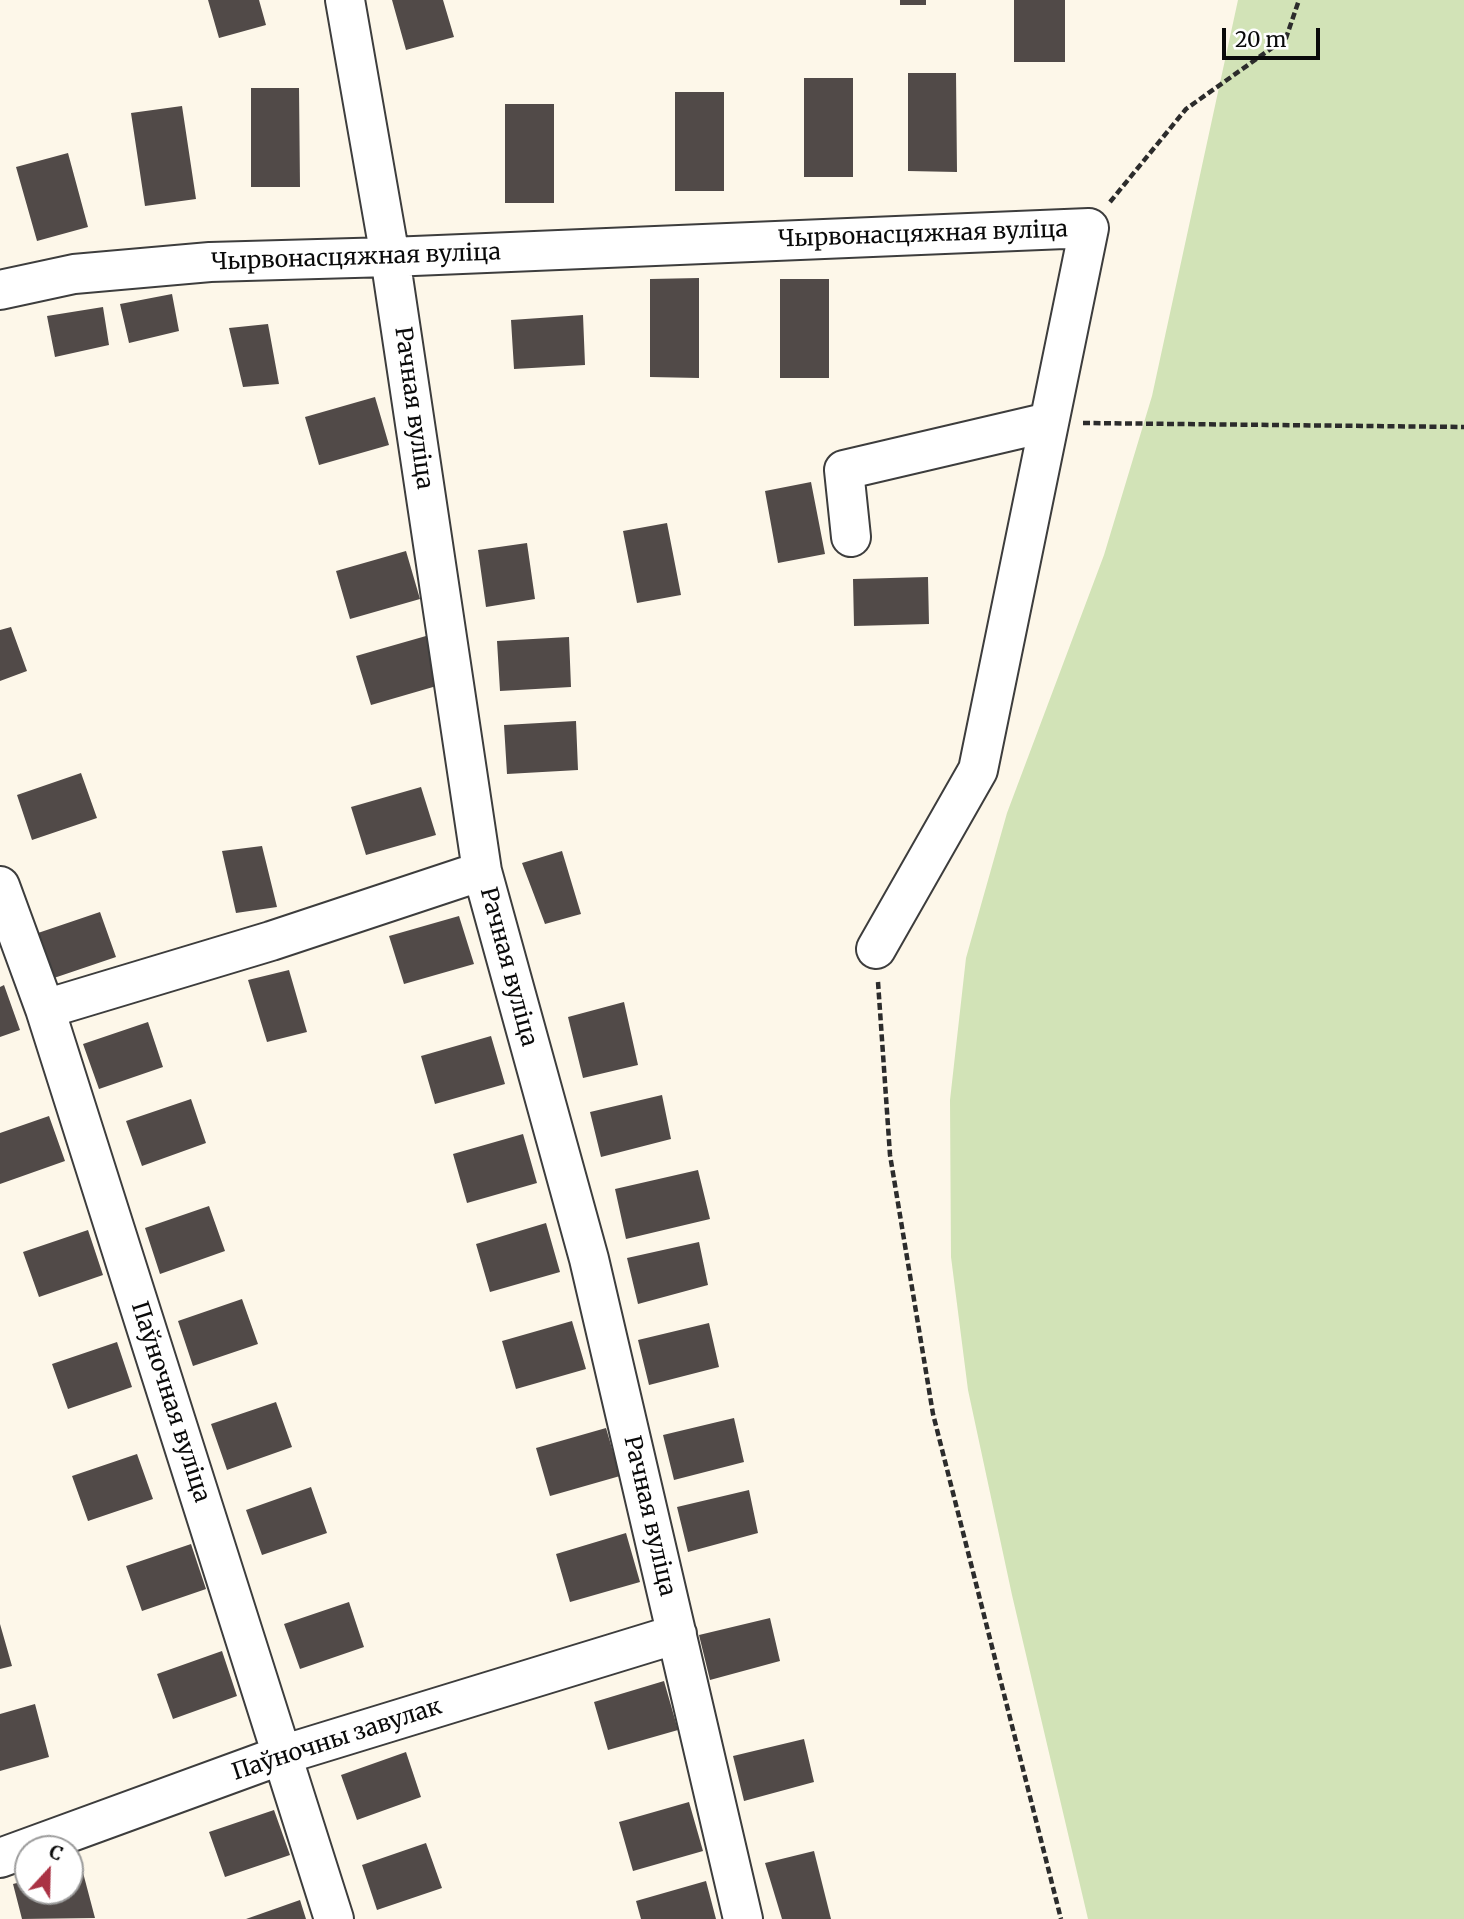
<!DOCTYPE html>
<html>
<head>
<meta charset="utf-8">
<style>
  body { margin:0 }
  #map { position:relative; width:1464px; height:1919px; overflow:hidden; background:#fdf7e9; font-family:Merriweather,serif }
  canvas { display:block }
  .north { position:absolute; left:14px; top:1835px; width:70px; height:70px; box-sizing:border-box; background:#fff; border:2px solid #9d9d9d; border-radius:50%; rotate:22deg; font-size:19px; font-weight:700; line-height:28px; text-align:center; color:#0a0a0a }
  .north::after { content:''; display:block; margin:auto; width:24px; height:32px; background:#aa3244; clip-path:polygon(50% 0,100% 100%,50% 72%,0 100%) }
  .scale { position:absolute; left:1222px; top:28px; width:98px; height:32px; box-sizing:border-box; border:4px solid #0a0a0a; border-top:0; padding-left:9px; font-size:21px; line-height:24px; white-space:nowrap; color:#0a0a0a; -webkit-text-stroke:5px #fff; paint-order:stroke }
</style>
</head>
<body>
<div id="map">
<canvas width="1464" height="1919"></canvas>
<div class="north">С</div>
<div class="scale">20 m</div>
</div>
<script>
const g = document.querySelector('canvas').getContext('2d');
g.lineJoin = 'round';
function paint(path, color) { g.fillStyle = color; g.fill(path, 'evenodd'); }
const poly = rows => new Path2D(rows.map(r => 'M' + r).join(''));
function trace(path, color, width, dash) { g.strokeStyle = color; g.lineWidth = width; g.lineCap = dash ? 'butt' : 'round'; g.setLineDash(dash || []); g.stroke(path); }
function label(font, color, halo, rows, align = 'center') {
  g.font = font + ' Merriweather,serif'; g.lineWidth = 7; g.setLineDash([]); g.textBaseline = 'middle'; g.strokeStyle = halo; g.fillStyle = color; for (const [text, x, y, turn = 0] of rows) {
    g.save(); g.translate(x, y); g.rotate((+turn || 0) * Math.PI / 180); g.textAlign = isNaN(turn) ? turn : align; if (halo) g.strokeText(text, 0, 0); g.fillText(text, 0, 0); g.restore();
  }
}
const green = poly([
  [1238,0,1464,0,1464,1919,1088,1919,1012,1595,968,1390,951,1257,950,1100,966,958,1007,813,1104,555,1152,396]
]);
const building = poly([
  [208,0,259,0,266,25,219,38],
  [392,0,443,0,454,37,406,50],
  [900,0,926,0,926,5,900,5],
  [1014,0,1065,0,1065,62,1014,62],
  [908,73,956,73,957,172,908,171],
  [804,78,853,78,853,177,804,177],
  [251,88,299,88,300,187,251,187],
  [675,92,724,92,724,191,675,191],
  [505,104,554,104,554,203,505,203],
  [182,106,196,199,145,206,131,113],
  [68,153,88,227,37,241,16,167],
  [699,278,699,378,650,377,650,279],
  [780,279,829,279,829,378,780,378],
  [172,294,179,331,129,343,120,304],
  [103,307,109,345,55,357,47,316],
  [583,315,585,365,514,369,511,320],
  [268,324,279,384,243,387,229,328],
  [375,397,389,445,319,465,305,417],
  [811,482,825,554,778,563,765,491],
  [667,523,681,595,637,603,623,531],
  [527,543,535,599,486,607,478,550],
  [406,551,420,599,350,619,336,571],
  [928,577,929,624,854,626,853,579],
  [11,627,27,671,0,681,0,630],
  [426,636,440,685,371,705,356,656],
  [569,637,571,687,500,691,497,641],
  [576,721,578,770,507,774,504,725],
  [81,773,97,818,32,840,17,795],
  [421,787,436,835,366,855,351,807],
  [262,846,277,907,236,913,222,851],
  [562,851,581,914,545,924,522,863],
  [100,912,116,957,51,979,35,934],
  [459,916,474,964,404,984,389,936],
  [289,970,307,1032,267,1042,248,980],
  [4,985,20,1030,0,1037,0,987],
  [624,1002,638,1065,583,1078,568,1017],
  [148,1022,163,1067,99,1089,83,1044],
  [491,1036,505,1084,435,1104,421,1056],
  [662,1095,671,1139,601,1157,590,1112],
  [191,1099,206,1143,142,1166,126,1121],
  [49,1116,65,1161,0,1184,0,1133],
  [523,1134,537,1183,467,1203,453,1154],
  [698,1170,710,1219,626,1239,615,1189],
  [209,1206,225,1251,160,1274,145,1228],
  [546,1223,560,1272,490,1292,476,1244],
  [88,1230,103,1275,39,1297,23,1252],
  [699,1242,708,1285,638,1304,627,1258],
  [242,1299,258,1344,193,1366,178,1321],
  [572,1321,586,1369,516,1389,502,1341],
  [709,1323,719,1367,649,1385,638,1340],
  [117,1342,132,1387,68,1409,52,1364],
  [276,1402,292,1447,227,1470,211,1424],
  [734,1418,744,1462,674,1480,663,1435],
  [606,1428,620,1476,550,1496,536,1448],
  [137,1454,153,1499,88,1521,72,1476],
  [311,1487,327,1533,262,1555,246,1510],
  [749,1490,758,1533,688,1552,677,1507],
  [626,1533,640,1582,570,1602,556,1554],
  [191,1544,206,1589,142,1611,126,1566],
  [349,1602,364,1647,300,1669,284,1624],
  [770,1618,780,1661,710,1680,699,1635],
  [0,1624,12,1666,0,1669],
  [222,1651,237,1696,173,1719,157,1674],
  [664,1681,678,1730,608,1750,594,1702],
  [35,1704,49,1757,0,1771,0,1714],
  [804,1739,814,1782,744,1801,733,1756],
  [406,1752,421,1797,357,1820,341,1775],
  [689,1802,703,1851,633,1871,619,1822],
  [274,1810,290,1855,225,1877,209,1832],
  [426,1843,442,1888,377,1910,362,1865],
  [814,1851,831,1919,782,1919,765,1863],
  [81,1865,95,1918,22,1919,13,1884,28,1880,28,1891,70,1891,70,1868],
  [706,1881,716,1919,641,1919,636,1901],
  [300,1900,306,1919,246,1919]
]);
const path = poly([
  [1110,202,1186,109,1286,38,1299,0],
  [1083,423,1464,427],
  [878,982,890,1155,933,1414,1061,1919]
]);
const minor = poly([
  [345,0,390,257,482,871,589,1259,743,1919],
  [0,290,74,274,210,262,390,257,1089,228,978,770,876,949],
  [851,537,844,470,1049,422],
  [0,886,45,1009,334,1919],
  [45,1009,271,941,482,871],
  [0,1858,282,1755,677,1634]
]);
const streetNames = [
  ["Чырвонасцяжная вуліца",923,235,-2],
  ["Чырвонасцяжная вуліца",356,258,-2],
  ["Рачная вуліца",413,408,82],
  ["Рачная вуліца",508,967,75],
  ["Паўночная вуліца",170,1402,72],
  ["Рачная вуліца",649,1516,77],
  ["Паўночны завулак",337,1740,-18]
];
paint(green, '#d2e3b7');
paint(building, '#514a48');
trace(minor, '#3d3d3d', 42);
trace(path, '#2c2c2c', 4.5, [7, 3.5]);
trace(minor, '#fff', 38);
label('23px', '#0a0a0a', '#fff', streetNames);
</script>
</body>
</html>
